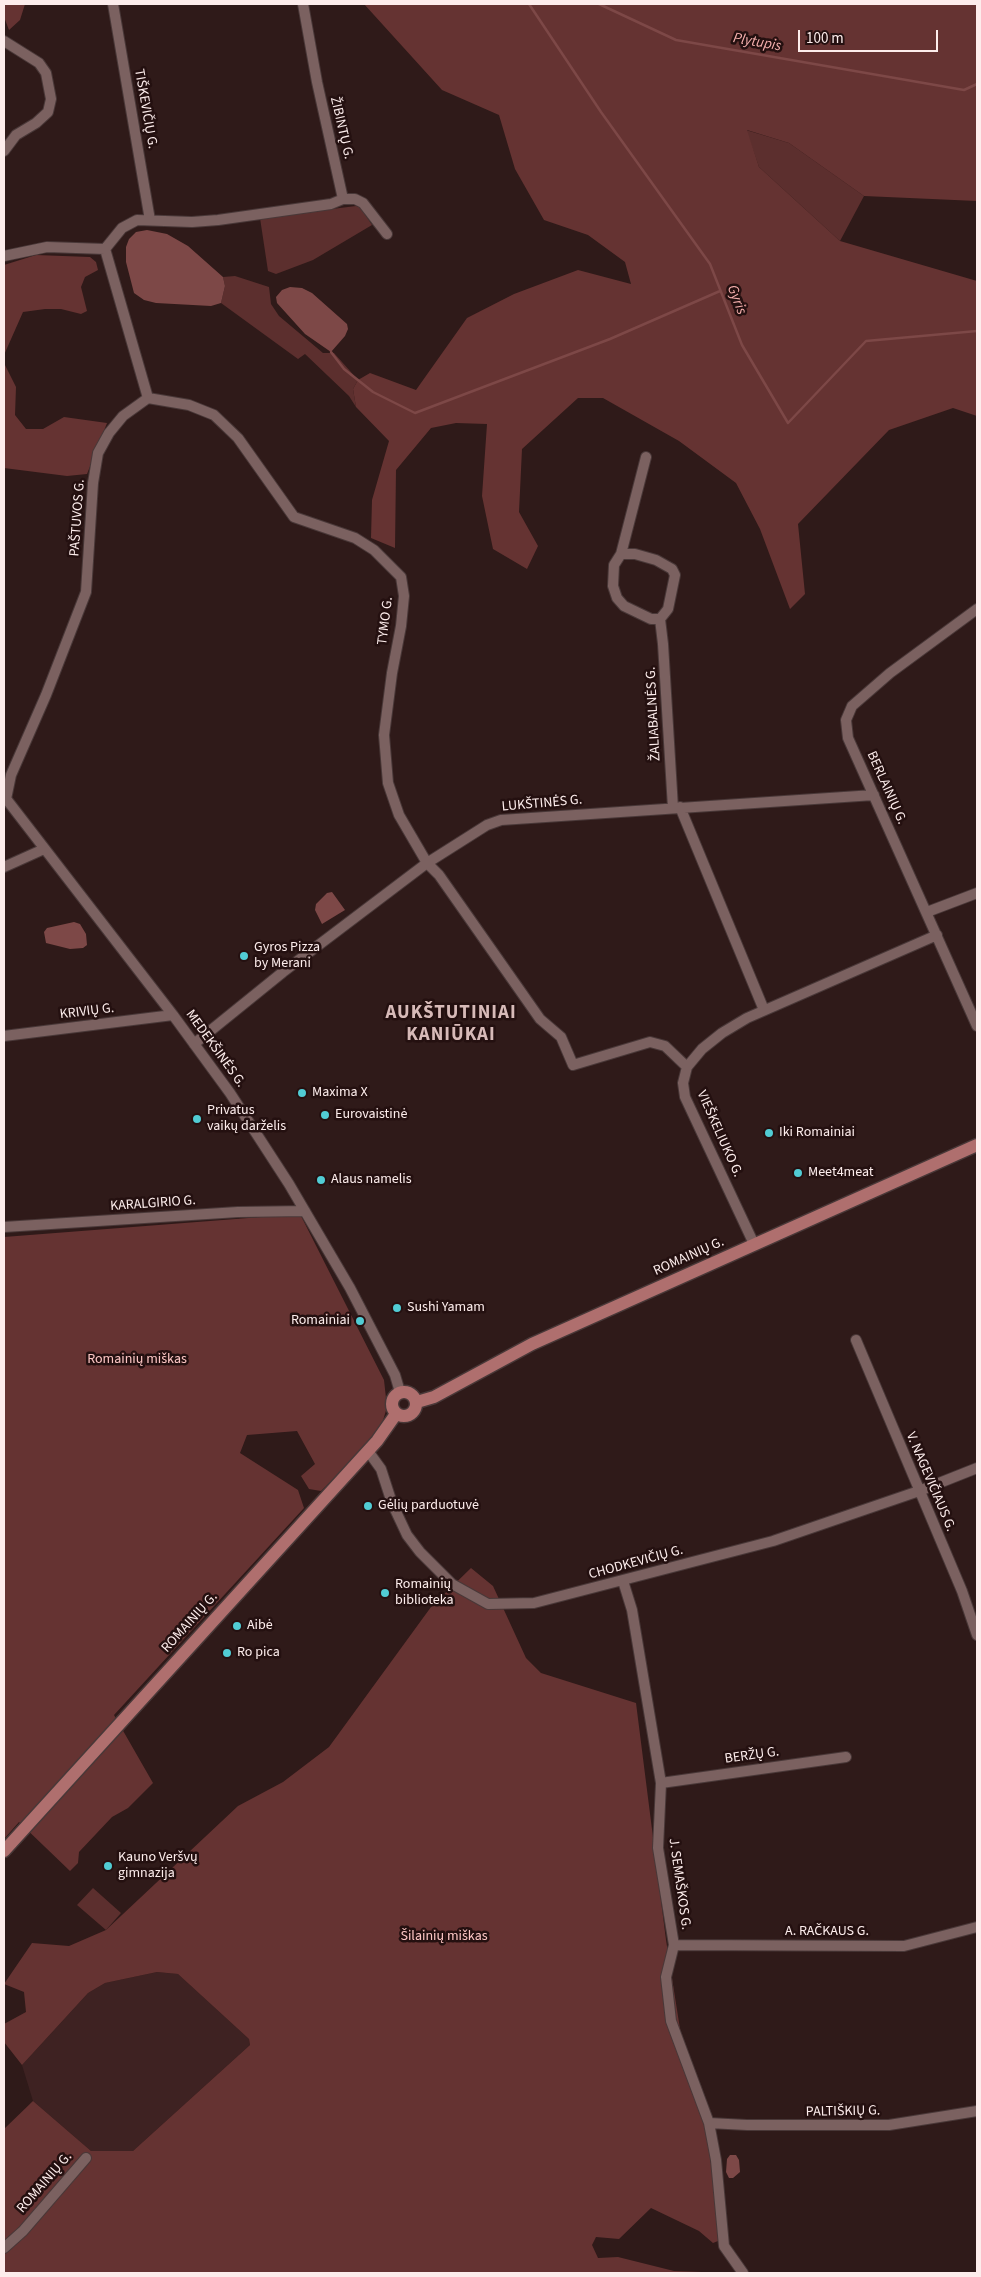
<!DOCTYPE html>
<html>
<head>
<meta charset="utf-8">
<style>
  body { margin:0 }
  #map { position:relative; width:981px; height:2277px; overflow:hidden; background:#2f1a19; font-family:"Source Sans 3",sans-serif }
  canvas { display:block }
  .frame { position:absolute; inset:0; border:5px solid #fdedec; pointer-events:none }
  .scale { position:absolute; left:798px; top:30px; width:140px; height:22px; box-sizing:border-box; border:2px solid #fdedec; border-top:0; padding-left:6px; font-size:15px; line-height:18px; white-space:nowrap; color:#fdedec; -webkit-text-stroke:4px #241010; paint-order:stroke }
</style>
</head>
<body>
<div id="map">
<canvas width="981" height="2277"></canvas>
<div class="frame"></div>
<div class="scale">100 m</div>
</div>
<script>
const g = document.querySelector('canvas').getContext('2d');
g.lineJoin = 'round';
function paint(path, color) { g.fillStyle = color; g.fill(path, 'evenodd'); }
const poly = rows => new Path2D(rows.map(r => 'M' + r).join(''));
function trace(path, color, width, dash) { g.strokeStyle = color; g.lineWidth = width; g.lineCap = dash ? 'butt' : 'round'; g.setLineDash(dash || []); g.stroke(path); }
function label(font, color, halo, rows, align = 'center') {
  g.font = font + ' "Source Sans 3",sans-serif'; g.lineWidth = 5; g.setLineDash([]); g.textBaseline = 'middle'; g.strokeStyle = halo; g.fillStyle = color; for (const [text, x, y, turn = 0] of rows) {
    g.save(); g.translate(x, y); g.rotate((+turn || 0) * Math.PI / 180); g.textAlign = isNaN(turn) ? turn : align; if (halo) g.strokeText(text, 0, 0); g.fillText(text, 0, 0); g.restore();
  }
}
const built = poly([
  [157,1972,178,1974,249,2039,250,2045,133,2151,91,2151,33,2101,22,2065,88,1993,105,1983]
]);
const green = poly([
  [746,130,789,143,864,196,840,241,759,167],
  [356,206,360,207,372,225,313,260,276,274,268,271,260,218],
  [235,276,269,287,271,304,279,316,323,353,334,353,358,380,353,389,356,407,349,396,305,354,298,359,221,303,225,286,223,277],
  [93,1888,121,1913,106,1930,77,1905]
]);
const forest = poly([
  [4,4,25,4,20,20,9,30,4,17],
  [364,4,977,4,977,201,864,196,789,143,747,130,759,167,840,241,977,281,977,416,953,408,889,430,798,524,805,594,790,609,760,529,736,483,679,441,603,398,578,398,522,449,519,512,538,546,527,569,493,549,482,496,487,424,456,423,431,428,396,470,395,548,371,538,372,500,389,441,356,407,353,389,358,380,370,373,416,390,467,318,514,294,578,270,631,284,625,262,588,235,544,220,515,169,499,115,442,90],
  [36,255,90,257,96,262,98,270,85,277,81,287,87,311,81,314,61,309,45,309,23,312,4,355,4,265],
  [4,363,16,387,15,415,26,429,43,429,64,417,107,423,87,474,67,476,4,468],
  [300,1214,384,1380,387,1407,379,1434,321,1491,309,1489,301,1476,315,1464,297,1431,247,1435,240,1453,298,1490,304,1508,114,1715,153,1783,128,1808,112,1817,79,1852,78,1863,70,1871,19,1822,4,1839,4,1237],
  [471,1568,493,1586,526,1658,541,1673,636,1703,666,1940,686,2067,707,2134,721,2236,718,2241,713,2243,699,2231,651,2208,619,2239,596,2237,592,2245,598,2258,618,2257,674,2271,730,2273,4,2273,4,2129,33,2101,91,2151,133,2151,250,2045,249,2039,178,1974,157,1972,105,1983,88,1993,22,2065,4,2042,4,2024,26,2012,24,1992,4,1984,32,1943,69,1946,106,1930,238,1806,283,1782,329,1747,431,1607]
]);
const water = poly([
  [147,230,167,234,188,246,223,277,225,286,221,303,211,306,156,303,144,300,134,293,126,262,126,247,129,239,136,232],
  [290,287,302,288,312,293,347,324,348,329,345,336,331,352,305,334,277,303,276,297,282,290],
  [332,892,345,910,322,924,315,910,316,904,327,893],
  [74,922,80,924,86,934,87,945,83,948,70,949,46,943,44,932,47,928],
  [730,2155,736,2155,739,2160,740,2172,733,2178,729,2178,726,2172,727,2159]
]);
const stream = poly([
  [529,4,601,112,710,264,742,345,788,423,866,341,977,331],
  [599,4,676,40,964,90,977,84],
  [331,352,344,369,373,392,415,413,610,339,720,291]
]);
const minor = poly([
  [113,4,150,220],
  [303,4,317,82,343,199,355,199,363,203,387,234],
  [4,41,39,63,46,73,51,99,48,112,36,123,16,135,4,151],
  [105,249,122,228,137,220,192,222,218,220,331,204,343,199],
  [4,256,47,247,105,249],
  [148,398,189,405,214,415,238,438,294,517,355,538,374,550,401,577,404,596,401,626,392,673,384,735,388,783,399,815,427,863,439,875,540,1019,561,1037,573,1065,650,1042,665,1046,687,1067],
  [621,554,646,457],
  [977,609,890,673,852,706,846,720,848,738,977,1026],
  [660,619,651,619,624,606,617,598,613,586,614,565,621,554,635,554,656,560,672,569,675,575,668,609,660,619,663,644,673,808],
  [4,796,173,1015,230,1093,289,1184,350,1288,395,1375,400,1392],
  [6,799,11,775,46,695,86,592,93,483,98,453,109,433,123,416,148,398,105,249],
  [680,807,764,1010],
  [4,867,44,849],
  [927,912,977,893],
  [4,1036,173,1015],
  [194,1044,283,972,427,863,487,825,501,820,874,795],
  [4,1227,238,1212,305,1211],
  [754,1244,685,1097,683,1083,687,1067,702,1049,722,1033,747,1018,937,935],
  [856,1340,962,1591,977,1635],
  [368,1451,381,1469,392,1503,407,1535,420,1552,452,1584,488,1604,534,1603,773,1541,919,1491,977,1468],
  [623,1581,632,1610,661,1783,658,1848,674,1945,666,1977,671,2021,709,2123,716,2160,724,2246,743,2273],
  [661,1783,846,1757],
  [674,1945,904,1946,977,1927],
  [709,2123,747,2125,889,2125,977,2111],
  [4,2248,23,2231,86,2158]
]);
const major = poly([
  '392 1404a12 12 0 1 1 24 0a12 12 0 1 1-24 0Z',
  [417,1402,434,1397,532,1344,977,1145],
  [4,1851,377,1441,396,1414]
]);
const markers = [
  [244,956,5,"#51ccd4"],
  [302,1093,5,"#51ccd4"],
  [325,1115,5,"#51ccd4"],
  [197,1119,5,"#51ccd4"],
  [769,1133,5,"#51ccd4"],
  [798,1173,5,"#51ccd4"],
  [321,1180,5,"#51ccd4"],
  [397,1308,5,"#51ccd4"],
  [360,1321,5,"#51ccd4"],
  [368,1506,5,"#51ccd4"],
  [385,1593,5,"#51ccd4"],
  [237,1626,5,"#51ccd4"],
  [227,1653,5,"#51ccd4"],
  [108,1866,5,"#51ccd4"]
];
const streetNames = [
  ["TIŠKEVIČIŲ G.",145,109,80],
  ["ŽIBINTŲ G.",341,128,77],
  ["PAŠTUVOS G.",78,518,-86],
  ["TYMO G.",386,621,-83],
  ["ŽALIABALNĖS G.",654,714,-93],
  ["BERLAINIŲ G.",886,788,66],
  ["LUKŠTINĖS G.",542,804,-5],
  ["KRIVIŲ G.",87,1012,-7],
  ["MEDEKŠINĖS G.",215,1049,54],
  ["VIEŠKELIUKO G.",719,1134,66],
  ["KARALGIRIO G.",153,1204,-4],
  ["ROMAINIŲ G.",689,1257,-24],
  ["V. NAGEVIČIAUS G.",930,1482,67],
  ["CHODKEVIČIŲ G.",636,1563,-15],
  ["ROMAINIŲ G.",190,1623,-48],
  ["BERŽŲ G.",752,1756,-8],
  ["J. SEMAŠKOS G.",679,1884,82],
  ["A. RAČKAUS G.",827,1932],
  ["PALTIŠKIŲ G.",843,2112,-1],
  ["ROMAINIŲ G.",45,2183,-49]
];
const poiNames = [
  ["Gyros Pizza",254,948],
  ["by Merani",254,964],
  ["Maxima X",312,1093],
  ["Privatus",207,1111],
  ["vaikų darželis",207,1127],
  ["Eurovaistinė",335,1115],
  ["Iki Romainiai",779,1133],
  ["Meet4meat",808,1173],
  ["Alaus namelis",331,1180],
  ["Sushi Yamam",407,1308],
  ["Romainiai",350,1321,"right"],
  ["Gėlių parduotuvė",378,1506],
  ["Romainių",395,1585],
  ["biblioteka",395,1601],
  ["Aibė",247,1626],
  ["Ro pica",237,1653],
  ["Kauno Veršvų",118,1858],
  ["gimnazija",118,1874]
];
const parkNames = [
  ["Romainių miškas",137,1360],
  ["Šilainių miškas",444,1937]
];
const waterNames = [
  ["Plytupis",757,43,10],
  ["Gyris",736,300,69]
];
const districtNames = [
  ["AUKŠTUTINIAI",451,1014],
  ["KANIŪKAI",451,1036]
];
paint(built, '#3e2222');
paint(green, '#5c2f2e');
paint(forest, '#653332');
paint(water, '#7d4847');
trace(stream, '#7d4847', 2.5);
trace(minor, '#493838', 12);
trace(major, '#493838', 15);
trace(minor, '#7b6160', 10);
trace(major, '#af6f6e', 12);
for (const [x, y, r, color] of markers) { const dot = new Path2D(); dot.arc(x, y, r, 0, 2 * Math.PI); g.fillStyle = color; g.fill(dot); trace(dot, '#241010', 2); }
label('14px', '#fdedec', '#241010', streetNames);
label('14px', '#fdedec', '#241010', poiNames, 'left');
label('14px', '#fdc7c5', '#241010', parkNames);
label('italic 15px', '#f6b0ae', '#241010', waterNames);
g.letterSpacing = '1px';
label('bold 19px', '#d7bab8', '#241010', districtNames);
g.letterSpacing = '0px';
</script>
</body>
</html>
